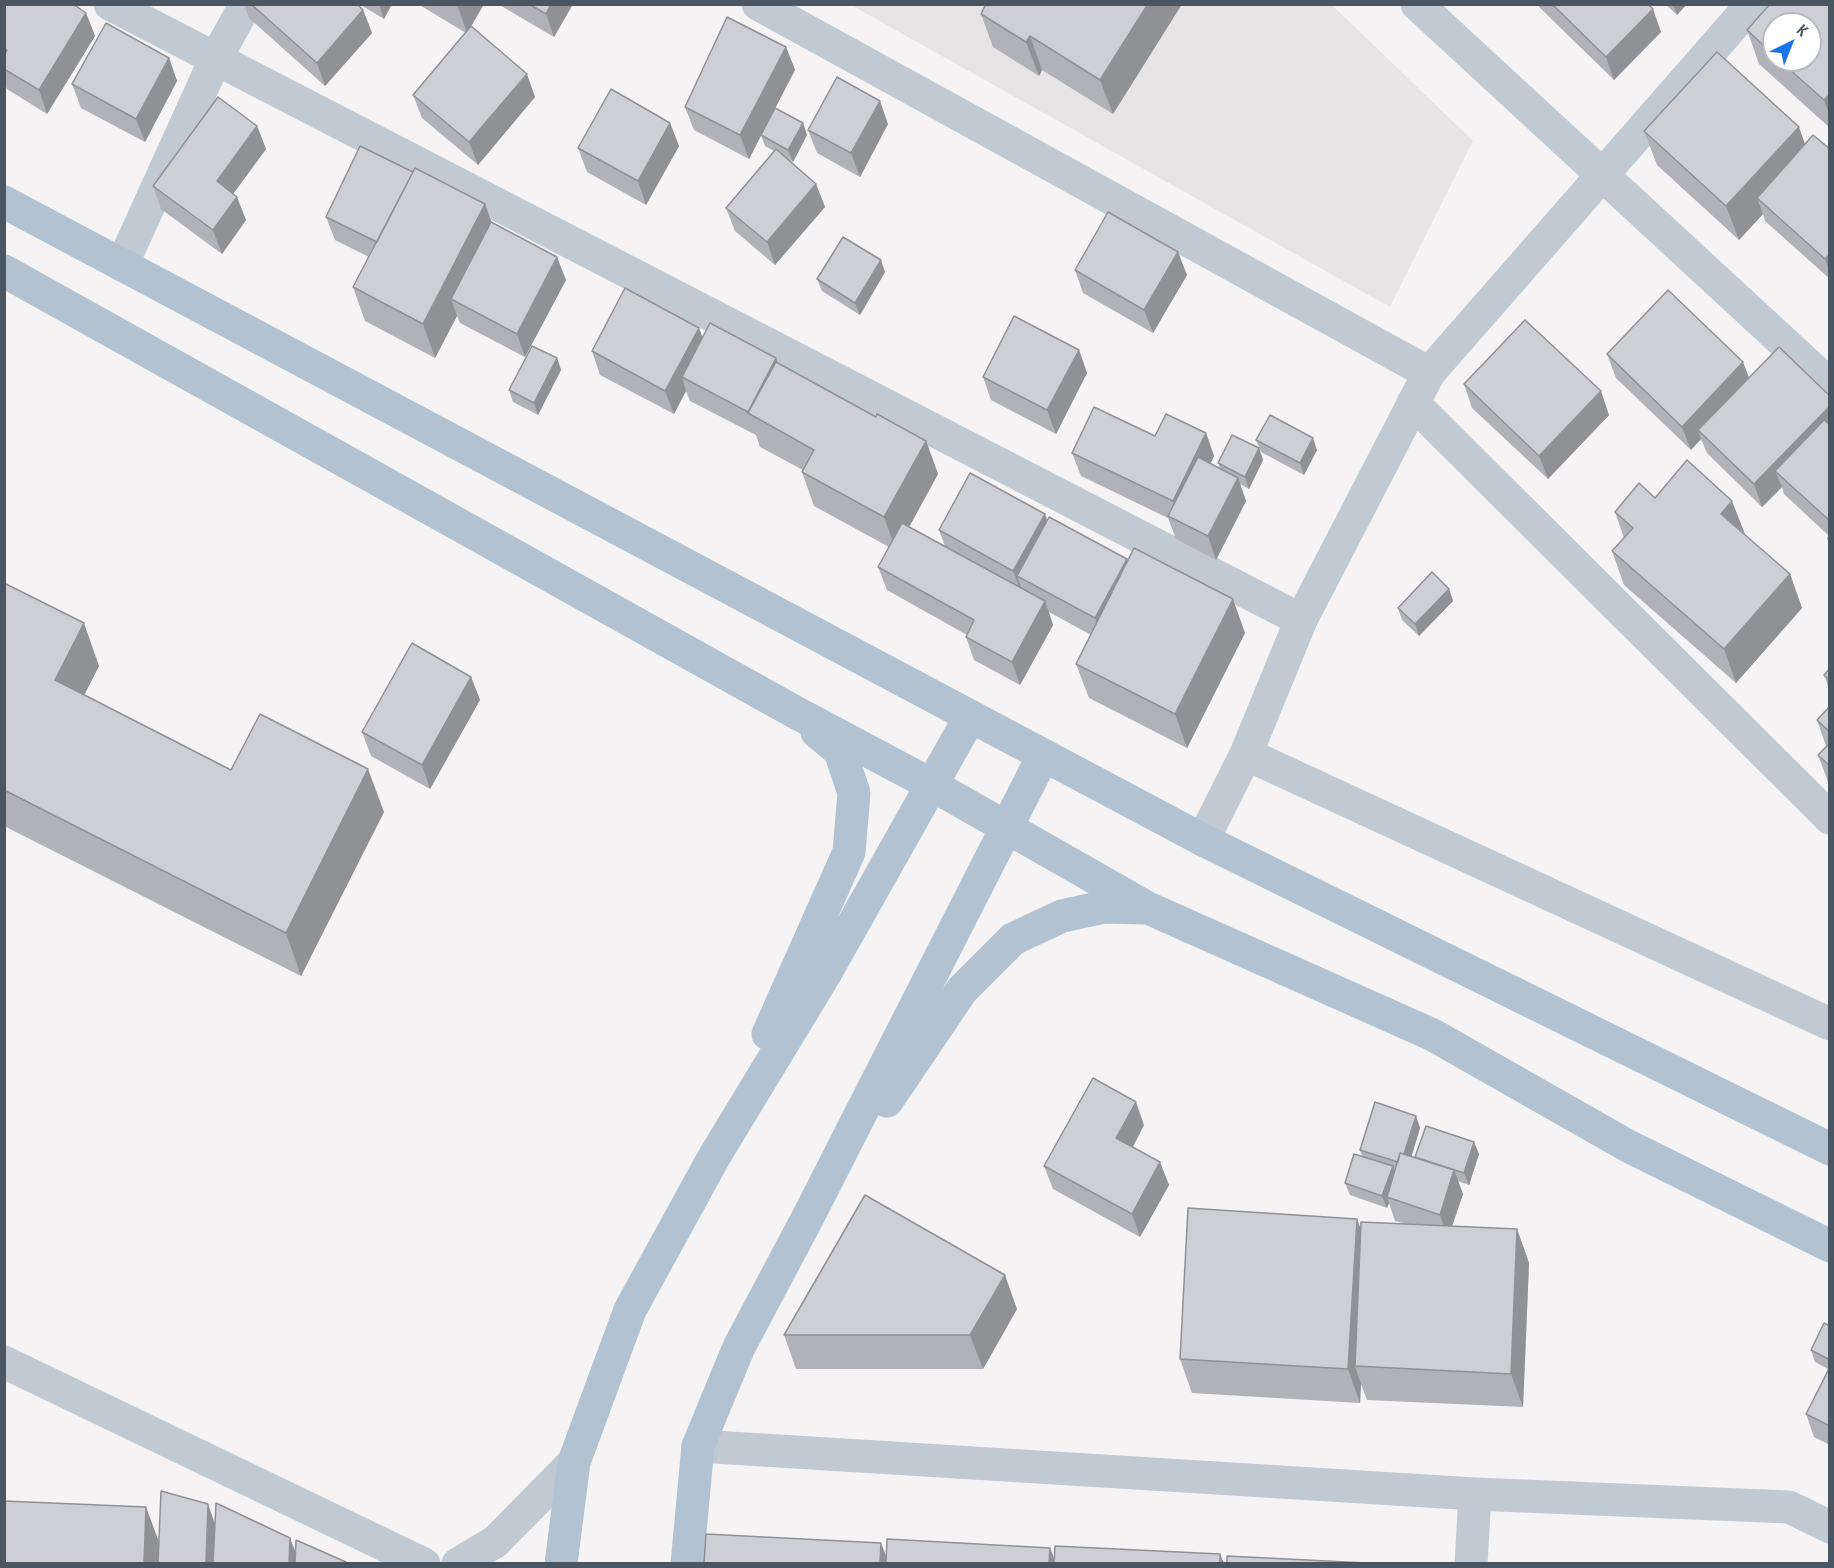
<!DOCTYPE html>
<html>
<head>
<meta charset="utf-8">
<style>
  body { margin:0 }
  #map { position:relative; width:1834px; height:1568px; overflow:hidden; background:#f5f3f3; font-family:"PT Sans Narrow",sans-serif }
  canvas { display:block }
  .frame { position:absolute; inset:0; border:6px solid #4a5661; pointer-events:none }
  .north { position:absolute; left:1762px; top:12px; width:60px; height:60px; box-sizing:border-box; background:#fff; border:2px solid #b7bbc0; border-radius:50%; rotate:43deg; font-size:16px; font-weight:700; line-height:24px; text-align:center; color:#4a5661 }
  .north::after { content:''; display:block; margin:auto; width:21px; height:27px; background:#1a73e8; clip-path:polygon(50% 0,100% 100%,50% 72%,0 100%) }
</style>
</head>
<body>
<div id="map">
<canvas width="1834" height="1568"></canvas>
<div class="frame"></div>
<div class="north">K</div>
</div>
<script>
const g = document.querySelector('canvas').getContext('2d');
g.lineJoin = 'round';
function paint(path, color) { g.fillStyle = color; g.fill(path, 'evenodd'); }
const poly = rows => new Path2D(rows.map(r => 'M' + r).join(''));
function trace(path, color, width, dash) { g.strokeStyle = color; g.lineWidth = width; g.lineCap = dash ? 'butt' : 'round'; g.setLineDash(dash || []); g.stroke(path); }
const education = poly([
  [851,5,1332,5,1473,141,1390,307]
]);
const minor = poly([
  [110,4,1301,620],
  [758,4,1429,373],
  [1417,4,1830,385],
  [122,265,215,60,246,4],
  [1413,403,1830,818],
  [1246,754,1830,1024],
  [1203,840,1246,754,1301,620,1429,373,1752,4],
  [4,1362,424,1564],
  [698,1446,1475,1494,1789,1507,1830,1527],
  [458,1564,495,1542,574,1462],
  [1471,1564,1475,1494]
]);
const major = poly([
  [4,202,1203,840,1830,1149],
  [4,271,793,711,932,785,1148,908,1433,1035,1628,1146,1830,1246],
  [768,1034,849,852,854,793,840,751,817,732],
  [887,1101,962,990,1013,939,1062,916,1104,907,1145,908],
  [561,1564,574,1462,630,1310,714,1157,825,974,970,717],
  [687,1564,698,1446,739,1347,807,1219,1043,756]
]);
const wall = poly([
  [4,4,86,13,95,36,47,114,7,89,4,82],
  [244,4,357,4,363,10,372,33,325,86,249,18],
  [359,4,392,4,384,19],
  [418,4,484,4,470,28,535,97,478,165,422,118,413,95,466,33],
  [498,4,573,4,554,37],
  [986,4,1182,4,1113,114,1042,70,1039,76,993,47,981,14],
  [1536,4,1648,4,1661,32,1614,80],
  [1665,4,1687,4,1677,15],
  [1830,4,1830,128,1759,64,1747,30],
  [1774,24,1810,60,1774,60],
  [786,47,795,70,768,121,803,123,807,135,793,162,785,157,816,184,825,207,775,265,735,231,726,208,774,151,765,146,761,135,749,159,694,130,685,107],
  [169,58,177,81,145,142,81,108,72,84],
  [670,123,679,146,646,205,587,172,578,148],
  [888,124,860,177,817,153,808,130],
  [257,126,266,149,233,194,246,220,222,254,161,209,153,186],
  [1644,131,1805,144,1830,149,1830,279,1765,221,1763,214,1739,240,1657,165],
  [413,172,485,204,492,223,566,280,525,357,460,323,457,316,435,358,365,321,353,287,369,257,335,240,326,217],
  [1075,270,1187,275,1153,333,1083,293],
  [885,272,860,315,822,291,817,279],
  [699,328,702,337,776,358,778,363,876,417,926,441,938,474,909,527,945,546,939,530,1047,520,1127,559,1128,561,1245,633,1187,748,1089,698,1076,664,1091,635,1049,612,1053,625,1020,685,974,660,966,637,967,635,887,590,878,567,889,547,814,506,802,472,803,470,760,447,756,435,690,401,686,391,674,414,600,375,592,351],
  [1079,350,1087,373,1056,434,991,400,983,377],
  [1607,354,1749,377,1830,396,1830,546,1827,538,1829,536,1784,494,1782,487,1762,507,1707,453,1701,439,1691,450,1616,378],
  [557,358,561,370,538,415,513,402,509,390],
  [1464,384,1609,415,1548,479,1472,408],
  [1206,433,1214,456,1210,464,1220,468,1218,463,1259,448,1263,460,1249,489,1240,484,1246,501,1216,560,1176,539,1168,518,1081,476,1072,453,1155,436],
  [1256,440,1317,450,1304,475,1261,452],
  [1655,498,1744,534,1790,574,1802,608,1736,683,1624,585,1612,551,1624,538,1615,512],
  [4,583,99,666,84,695,231,770,384,812,301,976,4,826],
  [1449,589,1453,601,1419,636,1402,620,1398,608],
  [1830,668,1830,691,1824,675],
  [471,677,480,700,430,789,371,756,362,732],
  [1830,706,1830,787,1818,755,1826,746,1817,720],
  [1416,1116,1420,1128,1411,1157,1416,1158,1415,1157,1474,1142,1479,1154,1469,1185,1458,1181,1463,1194,1452,1226,1517,1229,1529,1263,1523,1407,1367,1400,1361,1384,1360,1403,1192,1393,1180,1359,1357,1219,1361,1230,1406,1224,1395,1221,1389,1203,1387,1208,1350,1195,1345,1183,1362,1156,1360,1150],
  [1144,1125,1133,1147,1169,1185,1140,1237,1053,1189,1044,1166],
  [1017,1309,983,1369,796,1369,784,1335],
  [1830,1326,1830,1445,1814,1437,1806,1414,1828,1369,1815,1362,1811,1350]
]);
const shadedWall = poly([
  [379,4,392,4,384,19],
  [457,4,484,4,467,33],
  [551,4,573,4,554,37,546,14],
  [1148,4,1182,4,1113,114,1100,80],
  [1673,4,1687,4,1677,15],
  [1653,9,1661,32,1614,80,1606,57],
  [363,10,372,33,325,86,317,63],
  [86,13,95,36,47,114,39,90],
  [1030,36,1042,70,1039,76,1026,42],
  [786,47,795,70,749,159,740,135],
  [169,58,177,81,145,142,136,119],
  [527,74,535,97,478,165,469,142],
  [1830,94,1830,116,1824,100],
  [880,101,888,124,860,177,851,153],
  [670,123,679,146,646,205,638,181],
  [803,123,807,135,793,162,788,150],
  [257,126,266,149,225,205,217,181],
  [1799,127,1811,161,1757,198,1763,214,1739,240,1726,206],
  [816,184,825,207,775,265,767,242],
  [237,197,246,220,222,254,213,230],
  [485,204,497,238,451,299,457,316,435,358,423,324],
  [1178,252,1187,275,1153,333,1144,310],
  [1830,254,1830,272,1825,259],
  [557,257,566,280,525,357,517,334],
  [881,260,885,272,860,315,855,303],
  [699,328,708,352,682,377,686,391,674,414,665,391],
  [1079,350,1087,373,1056,434,1047,410],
  [557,358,561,370,538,415,534,403],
  [776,358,784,382,748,412],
  [1743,362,1752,385,1698,430,1701,439,1691,450,1682,427],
  [1601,391,1609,415,1548,479,1539,456],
  [1830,406,1830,438,1775,471,1782,487,1762,507,1754,484],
  [1206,433,1214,456,1182,524,1173,501],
  [1313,438,1317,450,1304,475,1300,463],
  [926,441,938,474,896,551,884,517],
  [1259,448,1263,460,1249,489,1245,477],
  [1238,478,1246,501,1216,560,1208,536],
  [1732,501,1745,534,1721,514],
  [1045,514,1053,537,1017,576,1023,593,1022,594,1013,571],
  [1127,559,1136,582,1104,642,1095,618],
  [1790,574,1802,608,1736,683,1724,649],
  [1449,589,1453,601,1419,636,1415,624],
  [1233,599,1245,633,1187,748,1175,714],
  [1045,601,1053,625,1020,685,1012,662],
  [84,623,99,666,70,723,55,680],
  [471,677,480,700,430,789,422,765],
  [368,769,384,812,301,976,286,933],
  [1136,1102,1144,1125,1125,1161,1116,1138],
  [1416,1116,1420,1128,1406,1175,1401,1163],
  [1474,1142,1479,1154,1469,1185,1464,1173],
  [1160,1162,1169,1185,1140,1237,1132,1214],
  [1393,1166,1397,1177,1387,1197,1389,1203,1387,1208,1382,1196],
  [1454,1170,1463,1194,1448,1238,1440,1215],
  [1357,1219,1369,1253,1355,1366,1361,1384,1360,1403,1348,1369],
  [1517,1229,1529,1263,1523,1407,1511,1374],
  [1005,1275,1017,1309,983,1369,970,1335],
  [208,1504,216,1527,215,1563,206,1563],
  [146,1507,162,1550,161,1563,144,1563],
  [290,1538,299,1561,299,1563,289,1563],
  [881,1543,889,1563,880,1563],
  [1050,1548,1056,1563,1049,1563],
  [1220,1554,1224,1563,1220,1563]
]);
const building = poly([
  [4,4,73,4,86,13,39,90,4,69,4,55,7,50,4,48,4,4],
  [251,4,357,4,363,10,317,63,251,4],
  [529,4,551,4,546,14,529,4],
  [986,4,1148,4,1100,80,1030,36,1026,42,981,14,986,4],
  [1552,4,1648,4,1653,9,1606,57,1552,4],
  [1770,4,1830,4,1830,94,1824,100,1779,60,1810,60,1810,24,1774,24,1774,55,1747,30,1770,4],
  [727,17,786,47,740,135,685,107,727,17],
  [106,23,169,58,136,119,72,84,106,23],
  [471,26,527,74,469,142,413,95,471,26],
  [1717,52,1799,127,1726,206,1644,131,1717,52],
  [837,77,880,101,851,153,808,130,837,77],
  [611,89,670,123,638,181,578,148,611,89],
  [218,97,257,126,217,181,237,197,213,230,153,186,218,97],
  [775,108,803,123,788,150,761,135,775,108],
  [1813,135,1830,149,1830,254,1825,259,1757,198,1813,135],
  [360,146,413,172,377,242,326,217,360,146],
  [776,149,816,184,767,242,726,208,776,149],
  [415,168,485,204,423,324,353,287,415,168],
  [1108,212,1178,252,1144,310,1075,270,1108,212],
  [491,222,557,257,517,334,451,299,491,222],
  [843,237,881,260,855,303,817,279,843,237],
  [625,288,699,328,665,391,592,351,625,288],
  [1668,290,1743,362,1682,427,1607,354,1668,290],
  [1014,316,1079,350,1047,410,983,377,1014,316],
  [1525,320,1601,391,1539,456,1464,384,1525,320],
  [710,323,776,358,748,412,682,377,710,323],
  [532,346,557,358,534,403,509,390,532,346],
  [1779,347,1830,396,1830,406,1754,484,1698,430,1779,347],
  [776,362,876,417,877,414,926,441,884,517,802,472,814,450,748,413,776,362],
  [1094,407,1155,436,1166,414,1206,433,1173,501,1072,453,1094,407],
  [1270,415,1313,438,1300,463,1256,440,1270,415],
  [1824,420,1830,425,1830,521,1775,471,1824,420],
  [1232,435,1259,448,1245,477,1218,463,1232,435],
  [1198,457,1238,478,1208,536,1168,516,1198,457],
  [1687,460,1732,501,1721,514,1790,574,1724,649,1612,551,1633,528,1615,512,1639,483,1655,498,1687,460],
  [970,473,1045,514,1013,571,939,530,970,473],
  [1049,517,1127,559,1095,618,1017,576,1049,517],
  [902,523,1045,601,1012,662,966,637,974,620,878,567,902,523],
  [1134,548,1233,599,1175,714,1076,664,1134,548],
  [1432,572,1449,589,1415,624,1398,608,1432,572],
  [4,583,84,623,55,680,231,770,260,714,368,769,286,933,4,790,4,583],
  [412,643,471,677,422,765,362,732,412,643],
  [1830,668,1830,680,1824,675,1830,668],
  [1830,706,1830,732,1817,720,1830,706],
  [1830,743,1830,766,1818,755,1830,743],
  [1093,1078,1136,1102,1116,1138,1160,1162,1132,1214,1044,1166,1093,1078],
  [1375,1102,1416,1116,1404,1154,1400,1153,1398,1162,1360,1150,1375,1102],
  [1426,1126,1474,1142,1464,1173,1415,1157,1426,1126],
  [1400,1153,1454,1170,1440,1215,1387,1197,1400,1153],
  [1354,1154,1393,1166,1382,1196,1345,1183,1354,1154],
  [865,1195,1005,1275,970,1335,784,1335,865,1195],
  [1188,1208,1357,1219,1348,1369,1180,1359,1188,1208],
  [1361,1222,1517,1229,1511,1374,1355,1366,1361,1222],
  [1824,1323,1830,1326,1830,1360,1811,1350,1824,1323],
  [1830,1367,1830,1426,1806,1414,1830,1367],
  [161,1491,208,1504,206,1563,158,1563,161,1491],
  [4,1501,146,1507,144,1563,4,1563,4,1501],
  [216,1503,290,1538,289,1563,213,1563,216,1503],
  [706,1534,881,1543,880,1563,704,1563,706,1534],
  [887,1539,1050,1548,1049,1563,886,1563,887,1539],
  [296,1540,346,1562,346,1563,295,1563,296,1540],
  [1055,1546,1220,1554,1220,1563,1054,1563,1055,1546],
  [1227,1556,1367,1563,1227,1563,1227,1556]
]);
paint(education, '#e6e4e5');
trace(minor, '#c1cad2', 33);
trace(major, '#b3c2d1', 33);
paint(wall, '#b0b2b7');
paint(shadedWall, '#909195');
paint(building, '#cdcfd5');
trace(building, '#909195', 1.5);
</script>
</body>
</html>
